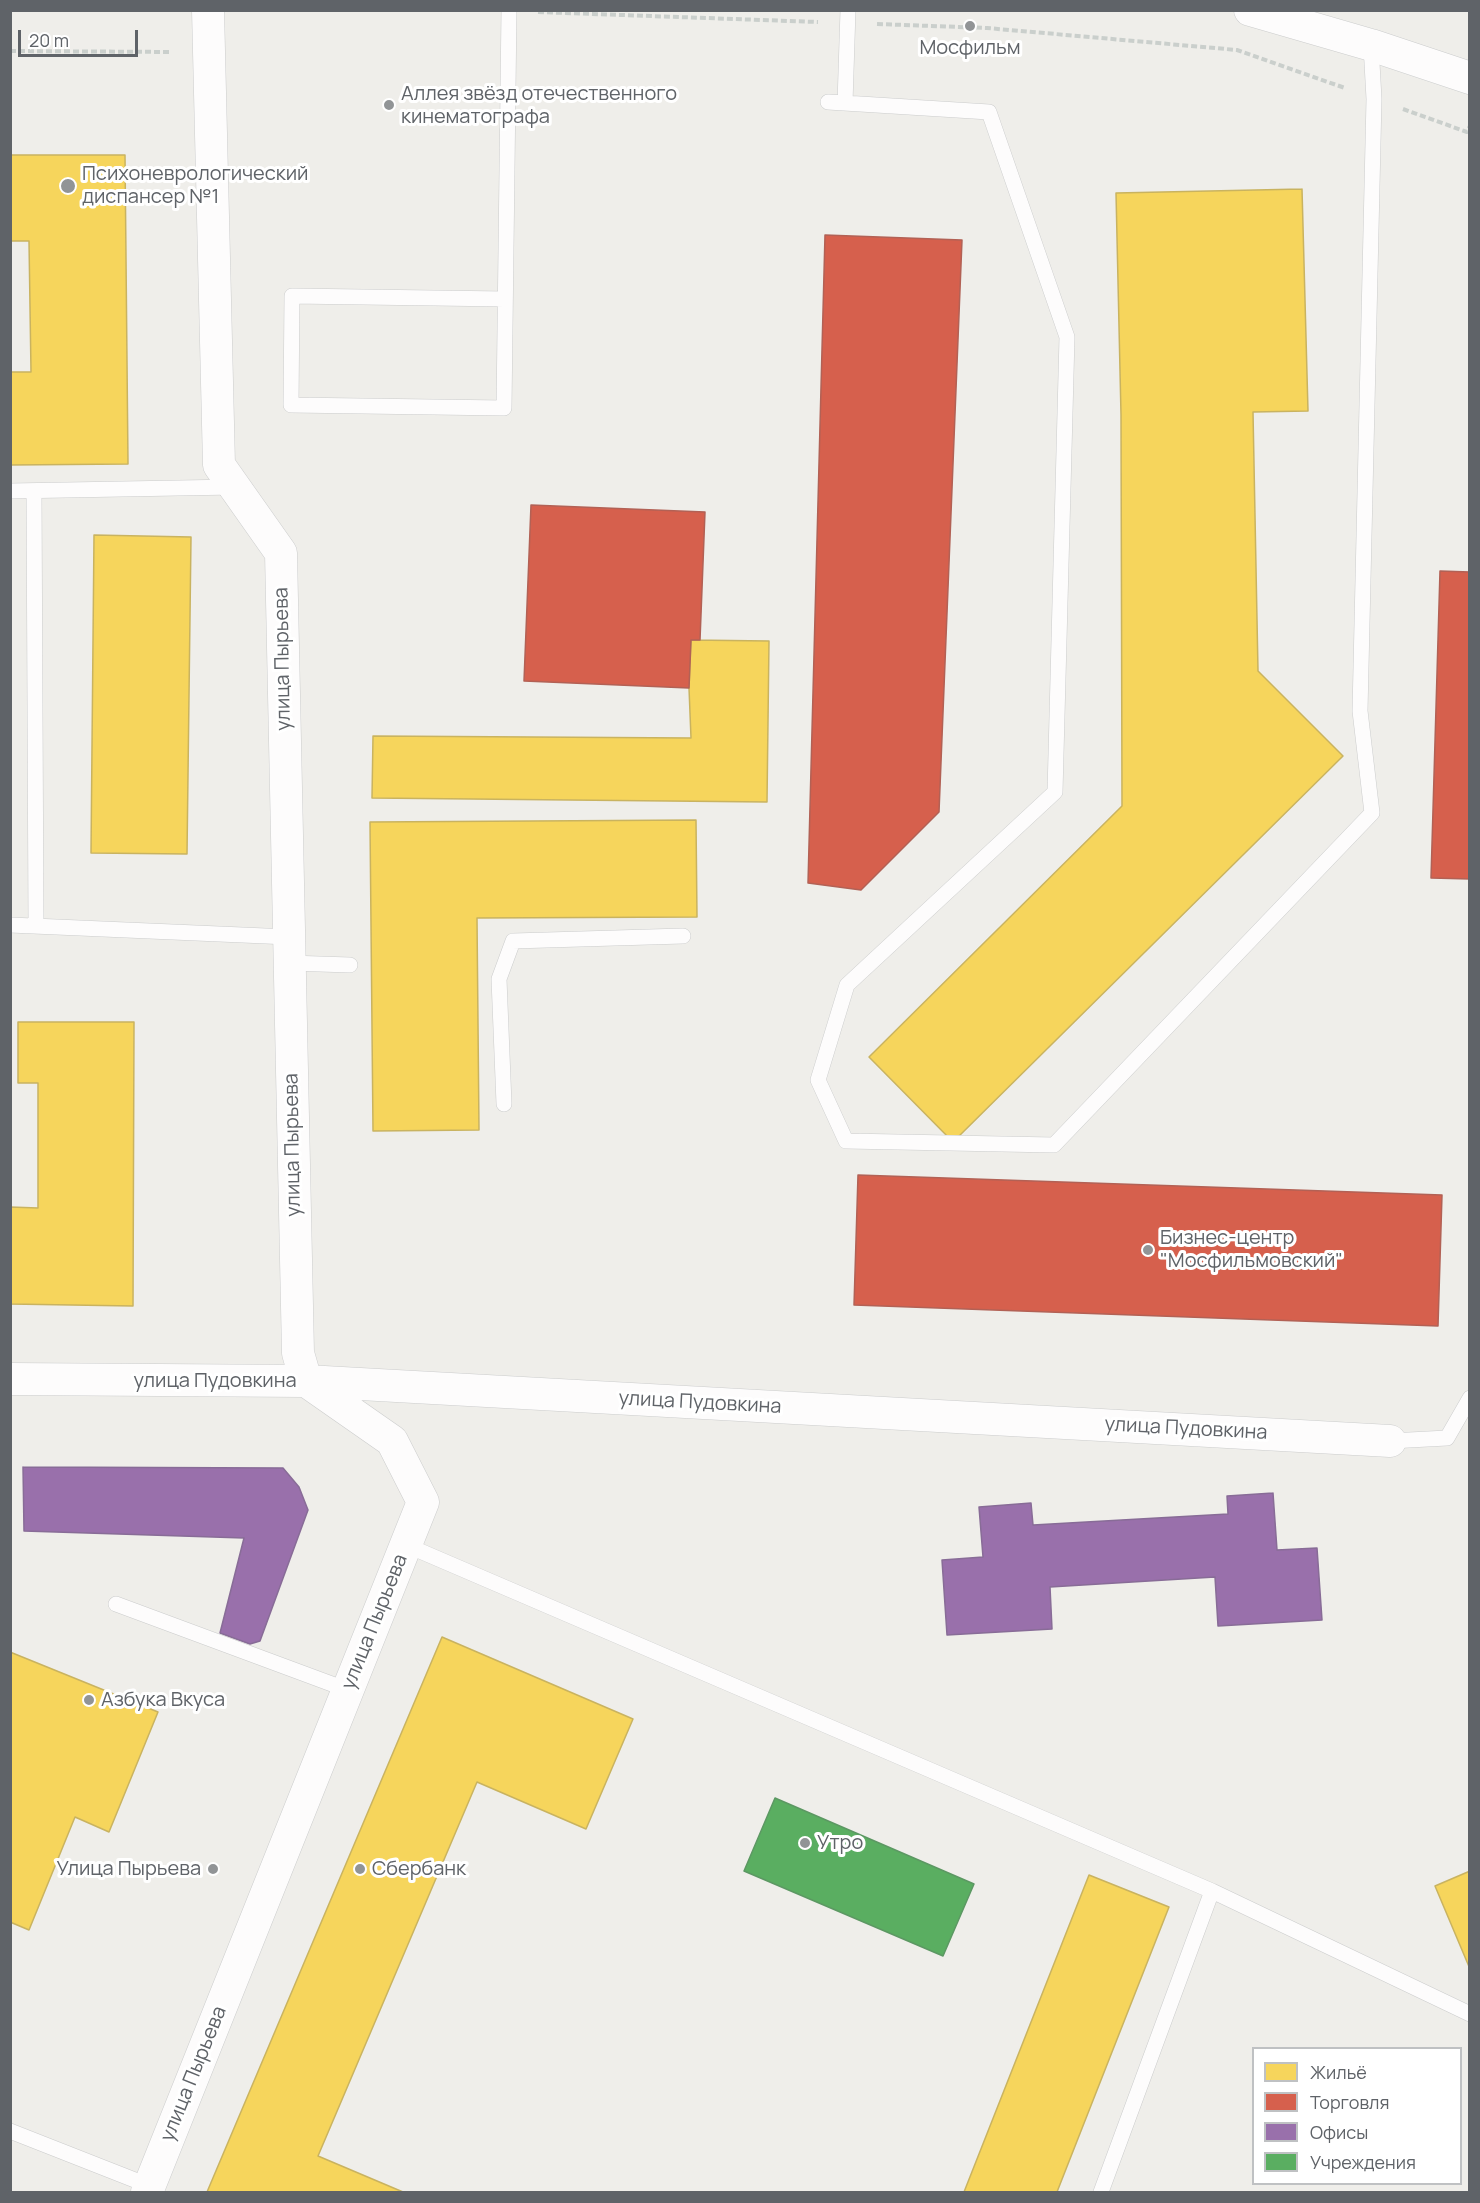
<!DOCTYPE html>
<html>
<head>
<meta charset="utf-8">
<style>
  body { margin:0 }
  #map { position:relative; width:1480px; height:2203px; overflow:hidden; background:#efeeea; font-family:Manrope,sans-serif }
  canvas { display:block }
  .frame { position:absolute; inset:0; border:12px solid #5f6368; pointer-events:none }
  .legend { position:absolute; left:1252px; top:2047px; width:210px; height:138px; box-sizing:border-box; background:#fff; border:2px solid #bfc1c3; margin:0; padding:8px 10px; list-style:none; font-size:18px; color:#5f6368 }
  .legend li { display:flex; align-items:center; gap:12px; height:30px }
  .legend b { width:30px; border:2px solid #bfc1c3 }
  .scale { position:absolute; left:18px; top:30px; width:120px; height:27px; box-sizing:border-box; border:3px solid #5f6368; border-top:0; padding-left:8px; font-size:18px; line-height:21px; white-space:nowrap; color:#5f6368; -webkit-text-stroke:4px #fff; paint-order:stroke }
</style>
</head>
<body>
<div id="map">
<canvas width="1480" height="2203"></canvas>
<div class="frame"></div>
<ul class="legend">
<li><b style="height:16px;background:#f6d55c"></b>Жильё</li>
<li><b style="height:16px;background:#d6604d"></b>Торговля</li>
<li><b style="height:16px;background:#9970ab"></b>Офисы</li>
<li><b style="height:16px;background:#5aae61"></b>Учреждения</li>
</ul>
<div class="scale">20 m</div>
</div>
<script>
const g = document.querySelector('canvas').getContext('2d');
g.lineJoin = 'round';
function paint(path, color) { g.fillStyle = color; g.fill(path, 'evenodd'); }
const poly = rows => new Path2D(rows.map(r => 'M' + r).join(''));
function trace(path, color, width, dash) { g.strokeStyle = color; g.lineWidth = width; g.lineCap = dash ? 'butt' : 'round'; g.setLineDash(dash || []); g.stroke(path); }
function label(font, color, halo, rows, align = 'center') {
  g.font = font + ' Manrope,sans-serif'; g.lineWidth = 6; g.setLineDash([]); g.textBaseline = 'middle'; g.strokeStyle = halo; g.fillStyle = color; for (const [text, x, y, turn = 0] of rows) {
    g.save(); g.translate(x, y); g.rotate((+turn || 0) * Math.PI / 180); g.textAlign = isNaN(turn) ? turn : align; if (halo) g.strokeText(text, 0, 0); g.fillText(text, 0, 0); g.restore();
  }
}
const homes = poly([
  [10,155,125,155,128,464,10,465,10,372,31,372,29,241,10,241,10,155],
  [1302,189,1308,411,1253,412,1258,671,1343,756,953,1142,869,1057,1122,806,1121,415,1116,193,1302,189],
  [94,535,191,537,187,854,91,853,94,535],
  [691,640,769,641,767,802,372,798,373,736,691,738,689,688,691,640],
  [696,820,697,917,477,918,479,1130,373,1131,370,822,696,820],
  [18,1022,134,1022,133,1306,10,1304,10,1207,38,1208,38,1083,18,1083,18,1022],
  [442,1637,633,1719,586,1829,477,1782,318,2156,403,2192,207,2192,442,1637],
  [10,1652,158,1712,109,1832,75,1817,29,1930,10,1922,10,1652],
  [1470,1871,1470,1969,1435,1886,1470,1871],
  [1089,1875,1169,1907,1057,2192,964,2192,1089,1875]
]);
const shops = poly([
  [825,235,962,240,939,812,861,890,808,883,825,235],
  [531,505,705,512,700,640,691,640,689,688,524,681,531,505],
  [1440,571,1470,572,1470,879,1431,878,1440,571],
  [858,1175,1442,1195,1438,1326,854,1305,858,1175]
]);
const offices = poly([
  [23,1467,283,1468,299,1487,308,1510,260,1641,250,1644,220,1633,244,1538,24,1531,23,1467],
  [1273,1493,1277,1550,1317,1548,1322,1620,1218,1626,1215,1577,1050,1587,1052,1629,947,1635,942,1560,983,1557,979,1507,1031,1503,1033,1525,1228,1514,1227,1496,1273,1493]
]);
const public = poly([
  [775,1798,974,1884,943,1956,744,1871,775,1798]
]);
const path = poly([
  [538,12,818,22],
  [877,24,987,28,1237,50,1345,88],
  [10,51,172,52],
  [1403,109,1467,132,1470,126]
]);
const service = poly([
  [828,102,989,112,1067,337,1055,792,847,985,818,1080,846,1141,1054,1145,1372,813,1360,711,1374,99,1371,45],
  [845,103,848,10],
  [505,299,292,296,291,405,504,408,509,10],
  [10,491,235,487],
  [34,491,36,926],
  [10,925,289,937],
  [289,963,350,965],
  [504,1104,499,979,513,941,683,936],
  [1390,1441,1447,1438,1470,1398],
  [406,1545,1212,1891,1101,2192],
  [116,1604,348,1690],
  [1212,1891,1470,2014],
  [10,2131,150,2186]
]);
const minor = poly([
  [1250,10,1371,45,1470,78],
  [10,1379,306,1381,1390,1441],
  [147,2192,423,1502,392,1441,306,1381,298,1353,281,553,219,465,208,10]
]);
const markers = [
  [970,26,6,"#919496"],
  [389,105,6,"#919496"],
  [68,186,8,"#919496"],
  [1148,1250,6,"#919496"],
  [89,1700,6,"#919496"],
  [805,1843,6,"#919496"],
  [213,1869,6,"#919496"],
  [360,1869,6,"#919496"]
];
const poiNames = [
  ["Мосфильм",970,48,"center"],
  ["Аллея звёзд отечественного",401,94],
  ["кинематографа",401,117],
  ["Психоневрологический",82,174],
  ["диспансер №1",82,197],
  ["Бизнес-центр",1160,1238],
  ["\"Мосфильмовский\"",1160,1261],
  ["Азбука Вкуса",101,1700],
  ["Утро",817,1843],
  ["Улица Пырьева",201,1869,"right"],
  ["Сбербанк",372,1869]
];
const streetNames = [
  ["улица Пырьева",283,659,-91],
  ["улица Пырьева",293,1145,-91],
  ["улица Пудовкина",215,1381],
  ["улица Пудовкина",700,1403,3],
  ["улица Пудовкина",1186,1429,3],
  ["улица Пырьева",375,1622,-68],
  ["улица Пырьева",194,2074,-68]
];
paint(homes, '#f6d55c');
trace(homes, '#c9b360', 1.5);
paint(shops, '#d6604d');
trace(shops, '#b26155', 1.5);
paint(offices, '#9970ab');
trace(offices, '#886c97', 1.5);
paint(public, '#5aae61');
trace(public, '#5c9863', 1.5);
trace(service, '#cbcccc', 16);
trace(minor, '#cbcccc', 33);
trace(path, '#cacfcc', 4, [6, 3]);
trace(service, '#fdfcfc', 15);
trace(minor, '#fdfcfc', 32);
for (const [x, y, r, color] of markers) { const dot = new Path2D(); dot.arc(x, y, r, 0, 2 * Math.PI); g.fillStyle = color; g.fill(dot); trace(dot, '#fff', 2); }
label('20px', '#5f6368', '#fff', poiNames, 'left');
label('20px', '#5f6368', '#fff', streetNames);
</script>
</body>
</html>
